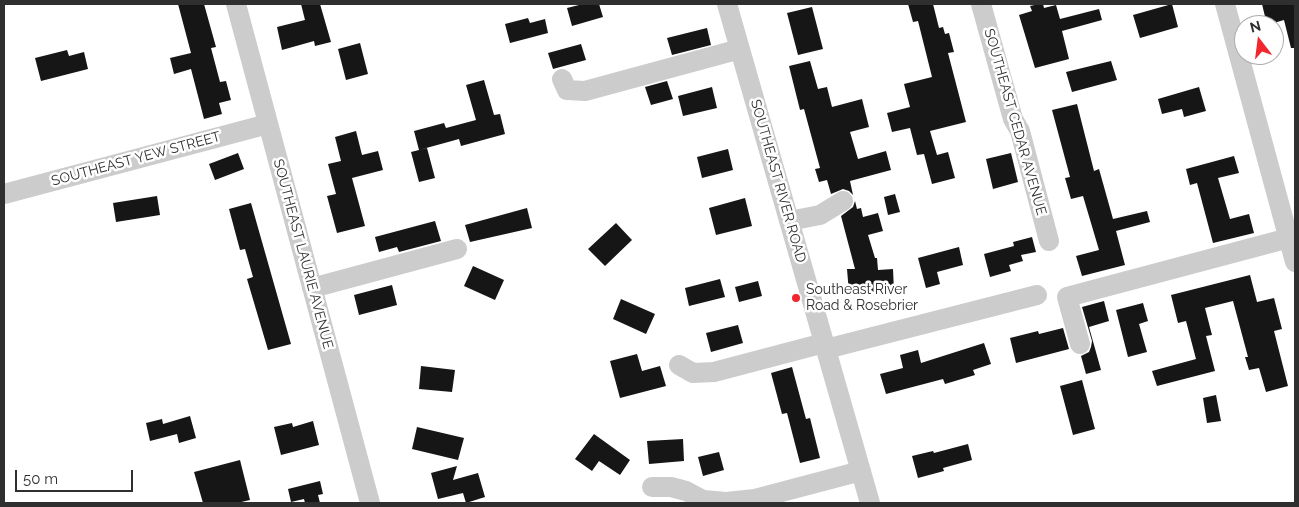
<!DOCTYPE html>
<html>
<head>
<meta charset="utf-8">
<style>
  body { margin:0 }
  #map { position:relative; width:1299px; height:507px; overflow:hidden; background:#fff; font-family:Raleway,sans-serif }
  canvas { display:block }
  .frame { position:absolute; inset:0; border:5px solid #2f2f2f; pointer-events:none }
  .north { position:absolute; left:1234px; top:15px; width:50px; height:50px; box-sizing:border-box; background:#fff; border:1px solid #acacac; border-radius:50%; rotate:345deg; font-size:14px; font-weight:700; line-height:20px; text-align:center; color:#2f2f2f }
  .north::after { content:''; display:block; margin:auto; width:18px; height:22px; background:#f1262e; clip-path:polygon(50% 0,100% 100%,50% 72%,0 100%) }
  .scale { position:absolute; left:15px; top:470px; width:118px; height:22px; box-sizing:border-box; border:2px solid #2f2f2f; border-top:0; padding-left:6px; font-size:15px; line-height:18px; white-space:nowrap; color:#2f2f2f; -webkit-text-stroke:4px #fff; paint-order:stroke }
</style>
</head>
<body>
<div id="map">
<canvas width="1299" height="507"></canvas>
<div class="frame"></div>
<div class="north">N</div>
<div class="scale">50 m</div>
</div>
<script>
const g = document.querySelector('canvas').getContext('2d');
g.lineJoin = 'round';
function paint(path, color) { g.fillStyle = color; g.fill(path, 'evenodd'); }
const poly = rows => new Path2D(rows.map(r => 'M' + r).join(''));
function trace(path, color, width, dash) { g.strokeStyle = color; g.lineWidth = width; g.lineCap = dash ? 'butt' : 'round'; g.setLineDash(dash || []); g.stroke(path); }
function label(font, color, halo, rows, align = 'center') {
  g.font = font + ' Raleway,sans-serif'; g.lineWidth = 5; g.setLineDash([]); g.textBaseline = 'middle'; g.strokeStyle = halo; g.fillStyle = color; for (const [text, x, y, turn = 0] of rows) {
    g.save(); g.translate(x, y); g.rotate((+turn || 0) * Math.PI / 180); g.textAlign = isNaN(turn) ? turn : align; if (halo) g.strokeText(text, 0, 0); g.fillText(text, 0, 0); g.restore();
  }
}
const building = poly([
  [178,4,204,4,216,47,211,48,220,82,226,81,231,100,219,103,222,114,204,119,191,69,174,74,170,58,191,53],
  [301,4,320,4,331,42,315,46,314,41,282,50,277,27,305,20],
  [583,4,599,4,603,17,572,26,567,8],
  [908,4,933,4,939,28,943,27,945,34,949,33,954,52,948,53,966,122,930,131,937,155,948,152,955,178,932,184,924,154,917,155,910,128,892,132,887,113,910,107,904,84,932,77,918,21,913,22],
  [1039,4,1043,4,1044,8,1056,5,1060,19,1099,9,1102,20,1062,31,1069,59,1035,68,1019,15,1032,11,1030,6],
  [1172,4,1178,27,1140,38,1133,15],
  [1262,4,1295,4,1295,48,1291,48,1284,20,1267,25],
  [812,7,823,49,798,55,787,13],
  [528,18,530,23,545,19,548,33,510,43,505,24],
  [707,28,711,45,672,55,667,38],
  [360,43,368,74,346,80,338,49],
  [581,44,586,60,553,69,548,53],
  [67,50,69,56,84,52,88,69,41,81,35,58],
  [810,61,818,89,827,87,832,107,862,99,869,127,850,132,858,159,886,151,891,170,850,181,853,195,849,191,843,189,831,194,827,180,819,182,815,169,820,168,804,109,800,110,789,66],
  [1111,61,1117,80,1072,92,1066,72],
  [484,80,494,115,500,114,505,134,461,146,459,139,419,150,414,131,444,123,446,128,476,120,466,85],
  [667,81,673,99,651,105,645,87],
  [712,87,717,108,683,116,678,96],
  [1199,87,1206,111,1184,117,1182,109,1162,114,1158,99],
  [1077,104,1094,171,1099,169,1113,219,1147,211,1150,222,1116,231,1125,265,1082,276,1076,256,1099,250,1083,196,1071,199,1065,178,1070,177,1052,110],
  [356,131,362,155,378,151,383,170,352,178,365,226,337,233,327,196,336,194,328,164,341,161,335,137],
  [427,148,435,178,419,182,411,152],
  [728,149,733,170,702,178,697,157],
  [238,153,244,169,215,180,209,164],
  [1011,153,1018,182,993,189,986,159],
  [1234,156,1239,173,1218,178,1230,219,1249,214,1254,233,1213,243,1197,183,1190,185,1186,169],
  [895,194,900,212,888,215,884,197],
  [157,196,160,215,116,222,113,203],
  [745,198,752,226,716,235,709,208],
  [855,201,857,209,861,208,863,217,878,213,883,231,868,235,875,258,877,258,878,270,893,269,894,291,849,293,847,269,855,269,841,216,853,207],
  [251,203,291,344,268,350,247,279,253,277,245,249,240,250,229,209],
  [527,208,532,228,470,242,465,225],
  [435,221,441,241,399,252,397,247,379,252,375,237],
  [616,223,632,240,605,266,588,249],
  [1032,237,1036,252,1021,255,1023,261,1009,265,1011,271,990,277,984,254,1014,246,1013,242],
  [959,247,963,265,937,272,940,284,926,288,918,258],
  [473,266,504,280,495,300,464,286],
  [1250,275,1257,302,1274,298,1282,329,1274,331,1288,386,1266,392,1259,368,1249,370,1245,357,1248,357,1233,301,1205,308,1212,335,1206,336,1215,371,1157,386,1152,371,1196,359,1186,321,1178,323,1171,295],
  [720,279,725,297,689,306,685,288],
  [758,281,762,296,739,302,735,287],
  [392,285,397,305,359,315,354,295],
  [621,299,655,314,646,334,613,319],
  [1104,301,1109,321,1089,327,1101,370,1086,374,1081,356,1089,352,1091,347,1092,341,1082,307],
  [1143,303,1148,321,1139,324,1147,352,1128,357,1116,310],
  [738,325,743,343,711,352,706,333],
  [1063,328,1069,349,1016,363,1010,338,1038,331,1039,334],
  [984,343,991,364,973,370,975,375,945,384,943,379,886,394,880,374,903,368,900,355,918,350,921,363],
  [637,354,642,371,660,366,666,386,620,398,610,361],
  [421,366,455,370,452,392,419,389],
  [792,367,806,419,810,418,820,458,800,463,787,413,782,414,771,373],
  [1082,380,1095,429,1073,435,1060,386],
  [1216,395,1221,421,1207,423,1203,398],
  [190,416,196,438,179,443,177,434,150,441,146,423,162,419,163,424],
  [313,421,319,445,281,455,274,427,292,423,293,427],
  [417,427,464,438,458,460,412,449],
  [594,434,630,460,620,475,599,461,592,471,575,459],
  [683,439,684,461,649,464,647,441],
  [968,444,972,460,943,468,944,471,918,478,912,456,933,451,934,453],
  [719,452,724,470,703,476,698,457],
  [240,460,250,500,237,503,203,503,194,472],
  [457,466,453,480,478,473,485,497,466,503,463,493,438,499,431,473],
  [320,481,323,494,318,495,320,503,305,503,304,499,291,502,288,489]
]);
const minor = poly([
  [236,4,370,503],
  [727,4,870,503],
  [981,4,1013,119,1020,131,1049,241],
  [1225,4,1295,262],
  [562,79,567,90,585,91,740,49],
  [4,194,268,124],
  [789,221,820,215,843,201],
  [312,288,457,249],
  [1080,344,1067,297,1289,238],
  [826,349,1037,295],
  [679,365,693,373,714,372,824,343],
  [652,487,671,487,686,491,703,500,726,502,755,499,861,471]
]);
const markers = [
  [796,298,5,"#f1262e"]
];
const streetNames = [
  ["SOUTHEAST CEDAR AVENUE",1015,122,74],
  ["SOUTHEAST YEW STREET",136,159,-15],
  ["SOUTHEAST RIVER ROAD",778,181,74],
  ["SOUTHEAST LAURIE AVENUE",303,254,75]
];
const poiNames = [
  ["Southeast River",806,290],
  ["Road & Rosebrier",806,306]
];
paint(building, '#161616');
trace(minor, '#ccc', 20);
for (const [x, y, r, color] of markers) { const dot = new Path2D(); dot.arc(x, y, r, 0, 2 * Math.PI); g.fillStyle = color; g.fill(dot); trace(dot, '#fff', 2); }
label('14px', '#2f2f2f', '#fff', streetNames);
label('14px', '#2f2f2f', '#fff', poiNames, 'left');
</script>
</body>
</html>
